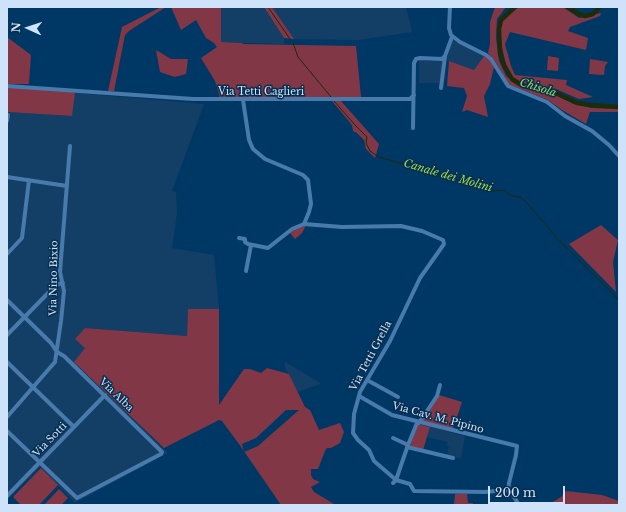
<!DOCTYPE html>
<html>
<head>
<meta charset="utf-8">
<style>
  body { margin:0 }
  #map { position:relative; width:626px; height:512px; overflow:hidden; background:#003865; font-family:"Libre Baskerville",serif }
  canvas { display:block }
  .frame { position:absolute; inset:0; border:8px solid #cee3f9; pointer-events:none }
  .north { position:absolute; left:8px; top:8px; width:40px; height:40px; -webkit-text-stroke:3px #062e50; paint-order:stroke; rotate:273deg; font-size:11px; font-weight:700; line-height:16px; text-align:center; color:#cee3f9 }
  .north::after { content:''; display:block; margin:auto; width:14px; height:18px; background:#cee3f9; clip-path:polygon(50% 0,100% 100%,50% 72%,0 100%) }
  .scale { position:absolute; left:488px; top:486px; width:77px; height:18px; box-sizing:border-box; border:2px solid #cee3f9; border-top:0; padding-left:5px; font-size:12px; line-height:14px; white-space:nowrap; color:#cee3f9; -webkit-text-stroke:3px #062e50; paint-order:stroke }
</style>
</head>
<body>
<div id="map">
<canvas width="626" height="512"></canvas>
<div class="frame"></div>
<div class="north">N</div>
<div class="scale">200 m</div>
</div>
<script>
const g = document.querySelector('canvas').getContext('2d');
g.lineJoin = 'round';
function paint(path, color) { g.fillStyle = color; g.fill(path, 'evenodd'); }
const poly = rows => new Path2D(rows.map(r => 'M' + r).join(''));
function trace(path, color, width, dash) { g.strokeStyle = color; g.lineWidth = width; g.lineCap = dash ? 'butt' : 'round'; g.setLineDash(dash || []); g.stroke(path); }
function label(font, color, halo, rows, align = 'center') {
  g.font = font + ' "Libre Baskerville",serif'; g.lineWidth = 3; g.setLineDash([]); g.textBaseline = 'middle'; g.strokeStyle = halo; g.fillStyle = color; for (const [text, x, y, turn = 0] of rows) {
    g.save(); g.translate(x, y); g.rotate((+turn || 0) * Math.PI / 180); g.textAlign = isNaN(turn) ? turn : align; if (halo) g.strokeText(text, 0, 0); g.fillText(text, 0, 0); g.restore();
  }
}
const built = poly([
  [221,7,264,7,284,38,284,44,220,42],
  [272,7,406,7,412,32,358,40,294,39],
  [453,40,484,56,474,70,446,60],
  [419,60,443,61,440,83,419,83],
  [75,93,204,104,172,191,176,192,177,213,172,248,214,255,219,309,188,309,187,336,85,328,85,348,75,362,168,453,75,503,40,467,7,500,7,112,72,116],
  [285,362,319,382,320,384,298,392,285,367],
  [430,427,465,436,461,459,447,455,449,447,447,446,448,442,427,437]
]);
const green = poly([
  [161,7,166,7,129,31,125,35,114,91,108,91,122,27],
  [171,7,221,7,221,42,243,43,242,44,356,46,361,97,220,98,215,81,201,58,217,47,214,43,206,38,196,20,181,30],
  [264,7,272,7,294,39,284,38],
  [495,7,506,7,497,19,496,38,499,61,506,76,516,84,525,88,555,95,574,104,591,108,619,109,619,112,590,112,586,124,562,110,548,100,508,84,497,64,488,53,490,44,490,22],
  [521,7,563,7,579,18,601,13,600,16,570,27,568,31,588,38,586,50,510,32,505,44,511,66,515,75,567,80,566,85,593,97,579,99,556,89,522,83,512,77,506,65,501,42,501,22,513,10],
  [7,37,31,55,29,84,7,84],
  [156,50,171,59,188,59,186,74,175,77,160,72],
  [484,56,489,59,494,67,490,84,484,96,488,117,467,110,462,112,467,96,464,88,447,86,449,61,474,70],
  [548,56,559,58,558,71,547,70],
  [590,59,608,62,605,66,604,75,589,74],
  [7,87,69,91,75,93,72,116,7,112],
  [332,101,341,101,379,144,375,158,366,149,364,140,357,133,353,131,352,125],
  [306,225,302,233,295,239,290,233,294,229],
  [601,225,618,240,613,262,616,292,569,244],
  [188,309,219,309,219,405,244,369,250,369,261,373,267,368,289,374,305,407,310,410,319,430,340,423,344,432,340,443,331,448,327,448,325,451,318,469,311,469,311,475,313,479,320,482,311,487,314,492,334,504,332,505,281,505,239,444,222,421,219,420,164,448,74,362,85,348,75,339,85,328,187,336],
  [286,410,299,410,258,446,244,452,242,444,256,438],
  [439,395,462,402,453,429,422,421],
  [417,424,430,427,423,450,410,446],
  [41,468,58,485,39,505,21,505,13,497],
  [59,489,68,498,61,505,44,505],
  [566,491,602,495,619,501,619,505,548,505,561,497],
  [455,494,467,494,468,503,473,503,473,505,454,505]
]);
const stream = poly([
  [268,7,290,39],
  [293,43,298,57,331,97],
  [334,101,355,125,367,137,366,143,370,151,379,157,468,183,491,191,503,190,512,196,520,197,526,202,556,237,619,300]
]);
const river = poly([
  [515,7,501,20,499,29,500,53,504,65,512,79,523,86,556,93,577,103,591,105,619,107],
  [567,7,579,14,585,16,593,14,600,7]
]);
const minor = poly([
  [450,7,449,28,451,35,460,42,486,55,491,59,508,86,547,102,565,116,592,131,609,145,619,156],
  [7,86,193,99,410,99,414,95],
  [441,88,445,56],
  [243,100,249,140,253,149,265,159,303,175,308,180,311,204,309,212,304,224],
  [7,121,8,115],
  [413,128,414,63,416,59,420,58,442,59,445,56,452,37],
  [7,177,67,186],
  [239,238,245,239,245,242,248,244,268,248,292,229,304,224,342,227,401,226,422,231,443,240,444,244,420,278,390,341,360,392,354,414,353,433,358,440,369,450,374,461,396,480,410,484,414,491,485,492,507,490,511,492,519,505],
  [7,254,22,238,29,180],
  [246,271,251,245],
  [7,300,51,343,57,352,64,356,162,452,161,454,77,498,7,431],
  [7,335,52,289,58,284,63,283],
  [7,362,74,427],
  [367,380,398,397],
  [359,396,392,415,517,446,516,455,509,483,508,490],
  [7,417,55,362,61,321,64,291,60,272,70,146],
  [419,423,437,396,440,385],
  [393,438,408,445],
  [407,447,453,458],
  [393,483,396,480,408,445,417,423],
  [7,496,105,395]
]);
const streetNames = [
  ["Via Tetti Caglieri",261,92],
  ["Via Nino Bixio",54,278,-89],
  ["Via Tetti Grella",371,356,-62],
  ["Via Alba",116,395,44],
  ["Via Cav. M. Pipino",438,418,15],
  ["Via Sotti",50,440,-46]
];
const waterNames = [
  ["Chisola",538,88,18],
  ["Canale dei Molini",448,176,16]
];
paint(built, '#133f66');
paint(green, '#823747');
trace(stream, '#1d2b09', 1);
trace(river, '#1d2b09', 4.5);
trace(minor, '#487aab', 4);
label('10px', '#cee3f9', '#062e50', streetNames);
label('italic 11px', '#9ed850', '#062e50', waterNames);
</script>
</body>
</html>
